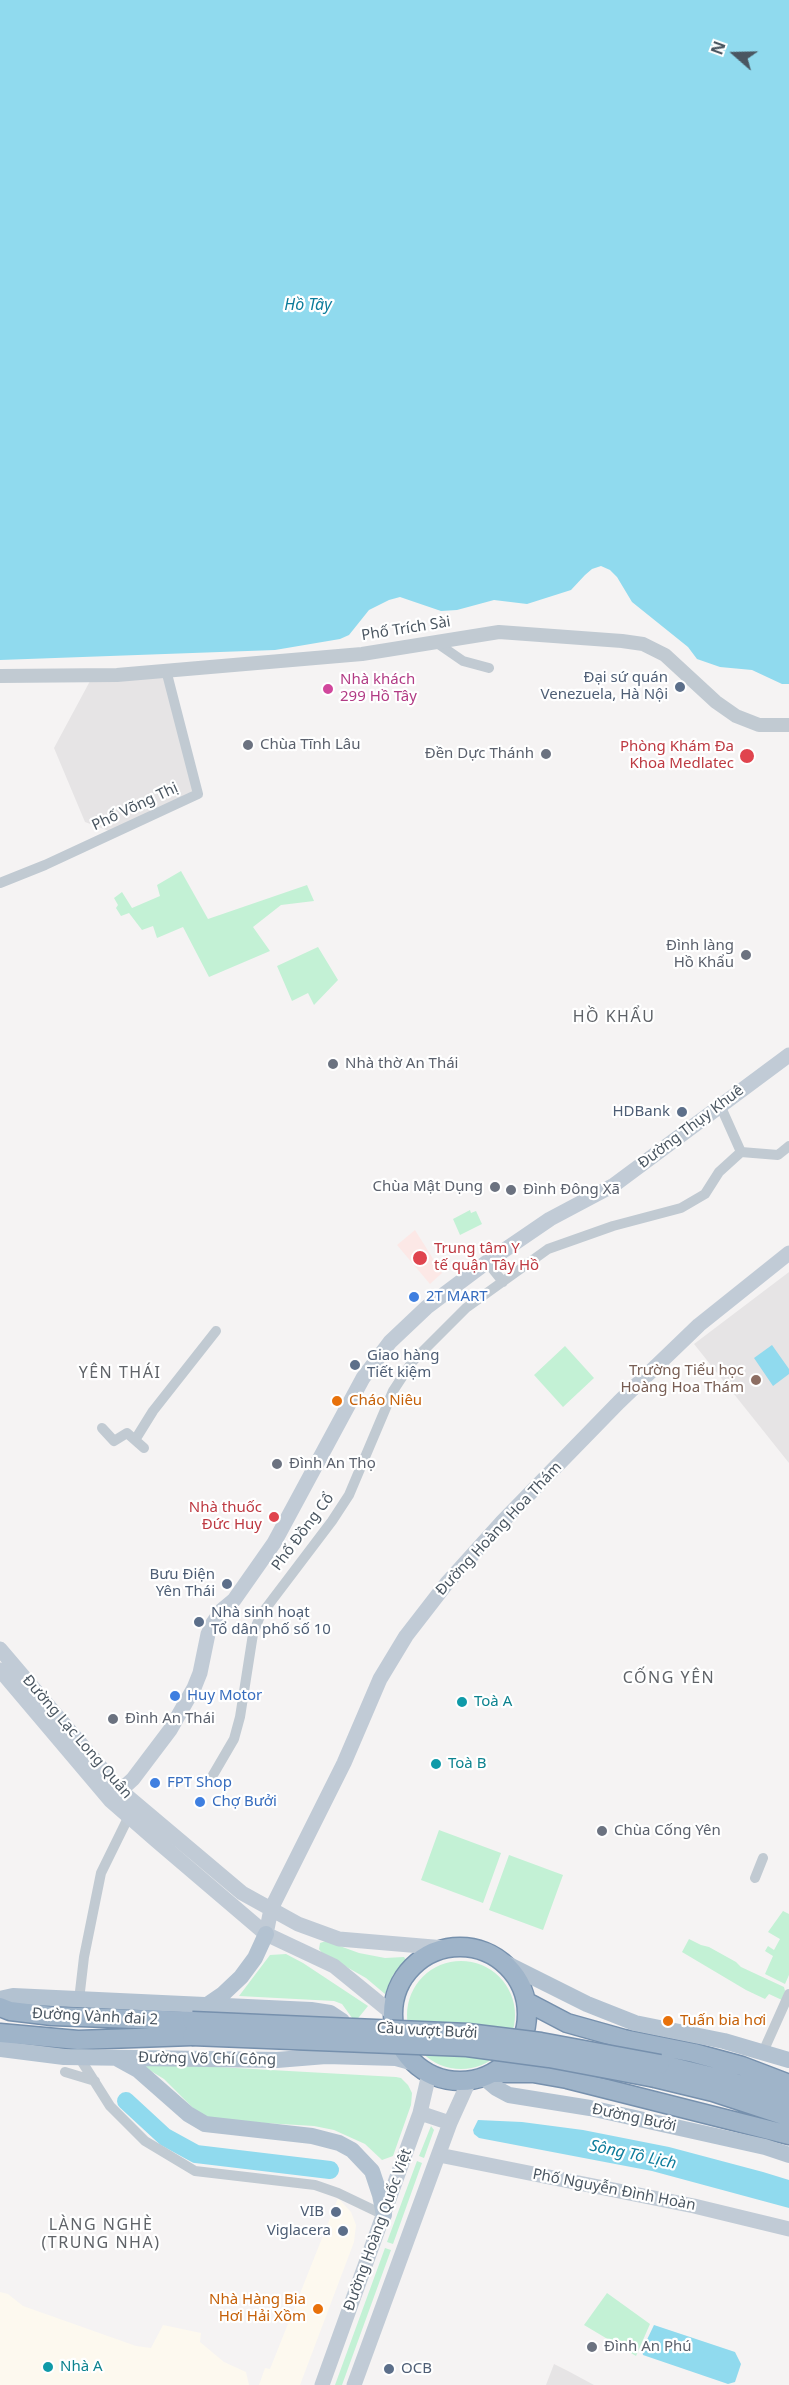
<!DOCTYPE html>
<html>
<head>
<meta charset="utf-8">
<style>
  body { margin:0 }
  #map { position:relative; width:789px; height:2385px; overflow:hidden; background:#f5f3f3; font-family:"Noto Sans",sans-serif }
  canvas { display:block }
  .north { position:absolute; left:705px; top:24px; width:60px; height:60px; -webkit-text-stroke:4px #fff; paint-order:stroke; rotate:290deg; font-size:16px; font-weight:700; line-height:24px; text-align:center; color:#4a5661 }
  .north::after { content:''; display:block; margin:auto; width:21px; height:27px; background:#4a5661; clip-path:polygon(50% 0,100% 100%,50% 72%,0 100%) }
</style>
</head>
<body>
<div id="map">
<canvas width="789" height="2385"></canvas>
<div class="north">N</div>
</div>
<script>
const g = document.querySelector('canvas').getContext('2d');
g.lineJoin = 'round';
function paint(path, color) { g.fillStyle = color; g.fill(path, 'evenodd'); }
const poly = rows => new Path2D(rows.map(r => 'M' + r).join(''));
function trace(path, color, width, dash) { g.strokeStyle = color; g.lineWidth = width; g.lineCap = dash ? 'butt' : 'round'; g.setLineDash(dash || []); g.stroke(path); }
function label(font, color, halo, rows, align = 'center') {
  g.font = font + ' "Noto Sans",sans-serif'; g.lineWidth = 4.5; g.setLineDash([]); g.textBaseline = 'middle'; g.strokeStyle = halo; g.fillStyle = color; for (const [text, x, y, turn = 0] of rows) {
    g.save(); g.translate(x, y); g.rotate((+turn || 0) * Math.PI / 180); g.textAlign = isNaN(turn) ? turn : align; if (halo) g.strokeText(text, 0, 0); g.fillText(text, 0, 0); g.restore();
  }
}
const commercial = poly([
  [338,2198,351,2212,356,2225,354,2242,300,2385,259,2385,265,2368,270,2369],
  [0,2292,8,2294,23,2306,136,2346,151,2348,163,2325,201,2333,200,2342,224,2362,246,2372,249,2385,0,2385]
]);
const education = poly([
  [164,673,194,792,109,831,85,822,54,748,90,681],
  [789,1272,789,1463,694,1344],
  [554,2364,568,2371,594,2385,546,2385]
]);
const medical = poly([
  [415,1230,442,1273,430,1284,397,1245]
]);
const green = poly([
  [181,871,208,919,307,885,314,901,281,905,253,927,270,951,209,977,183,927,157,938,153,926,142,930,129,913,121,916,116,908,118,905,114,898,122,892,132,908,160,896,157,885],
  [318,947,338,980,314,1005,308,993,292,1001,277,966],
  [470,1210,471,1213,476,1211,482,1224,460,1235,453,1219],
  [565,1346,594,1378,563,1407,534,1375],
  [439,1830,501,1853,483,1903,421,1880],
  [509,1855,563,1875,543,1930,489,1910],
  [783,1911,789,1914,789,1975,785,1984,765,1974,773,1956,765,1951,768,1946,774,1950,780,1939,768,1932],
  [689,1939,701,1945,709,1947,736,1962,741,1967,784,1987,785,1991,782,2000,769,1994,765,1999,746,1990,682,1952],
  [326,1941,359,1953,385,1958,404,1957,406,1960,393,1975,385,1994,366,1978,322,1953,319,1949,320,1943],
  [286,1954,303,1963,368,2006,355,2022,342,2004,334,2001,239,1996,270,1955],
  '407 2015a54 54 0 1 1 108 0a54 54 0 1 1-108 0Z',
  [146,2063,396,2077,401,2078,408,2085,412,2093,411,2105,393,2156,382,2160,365,2144,334,2130,314,2126,214,2120,196,2111,164,2079,146,2068],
  [431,2126,434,2130,424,2158,419,2156],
  [417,2161,422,2163,393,2244,387,2242],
  [385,2248,391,2250,342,2385,335,2385],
  [607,2293,650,2324,636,2356,584,2325]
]);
const water = poly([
  [0,0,789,0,789,684,782,684,752,670,720,667,697,659,688,647,632,602,617,577,610,570,601,566,592,569,585,575,571,590,527,604,494,600,457,610,441,611,400,597,389,600,369,610,349,635,340,639,275,650,0,660],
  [772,1345,789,1369,789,1374,773,1386,754,1358],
  [478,2120,522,2122,583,2130,669,2147,763,2172,789,2180,789,2208,652,2171,479,2138,474,2134,473,2130],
  [654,2325,735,2352,741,2364,735,2382,728,2384,643,2355,642,2350]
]);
const river = poly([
  [126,2101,165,2137,196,2154,330,2170]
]);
const minor = poly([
  [434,641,463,661,489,668],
  [0,883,45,865,198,794,166,670],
  [720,1105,741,1152],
  [487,1262,503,1282],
  [102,1428,114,1441,127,1433,144,1448],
  [135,1440,153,1411,216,1331],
  [213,1775,234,1739,240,1717,253,1634,260,1616,332,1521,349,1495,393,1391,412,1362,466,1308,548,1249,613,1226,681,1208,705,1194,719,1172,741,1152,778,1155,789,1146],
  [755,1878,763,1858],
  [79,2000,84,1957,101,1873,129,1816],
  [763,2052,789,1994],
  [79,2057,110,2106,145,2141,195,2171,315,2185,338,2193,384,2215],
  [65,2072,95,2081]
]);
const tertiary = poly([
  [0,676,117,675,362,654,499,632,622,641,643,644,665,655,716,702,736,716,759,725,789,725]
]);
const secondary = poly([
  [0,1649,121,1791,242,1893,298,1924,339,1939,445,1948],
  [0,1670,110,1800,157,1841,266,1934,334,1966,393,2014],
  [110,1800,133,1779,170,1730,194,1688,200,1673,208,1634,213,1623,222,1610,234,1600,274,1543,363,1378,390,1342,427,1307,487,1262,550,1219,614,1185,789,1055],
  [266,1934,271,1909,344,1763,380,1679,406,1636,447,1583,502,1522,619,1402,699,1325,789,1253],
  [420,2113,450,2123],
  [439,2155,694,2206,789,2229],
  [322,2385,420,2113,429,2074],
  [354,2385,450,2123,469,2081]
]);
const primary = poly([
  [505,1963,587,2004,635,2023,724,2041,789,2060],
  [0,1999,13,1996,311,2010,330,2013,342,2021,343,2038],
  [207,2005,223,1994,241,1977,255,1958,266,1934],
  [0,2049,64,2057,277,2060,326,2056,396,2058,414,2063],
  [118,2059,138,2070,188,2114,205,2124,312,2136,339,2143,352,2150,372,2171,380,2195,384,2215],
  [483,2077,496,2088,509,2095,590,2108,765,2147,789,2155]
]);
const trunk = poly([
  '393 2014a67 67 0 1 1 134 0a67 67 0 1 1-134 0Z',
  [527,2002,567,2023,624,2039,694,2053,742,2066,789,2084],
  [0,2007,10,2011,52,2016,192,2021],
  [0,2033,78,2040,192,2036],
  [660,2064,726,2080,789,2100],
  [492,2073,533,2073,567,2079,789,2135],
  [655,2078,713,2092,789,2117]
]);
const trunkBridge = poly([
  [192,2021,468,2033,541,2042,660,2064],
  [192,2036,467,2047,549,2058,655,2078]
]);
const markers = [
  [680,687,6,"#5c6f8a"],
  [328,689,6,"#d1479c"],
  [248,745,6,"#6b7280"],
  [546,754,6,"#6b7280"],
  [747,756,8,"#e0444e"],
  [746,955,6,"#6b7280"],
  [333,1064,6,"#6b7280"],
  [682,1112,6,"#5c6f8a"],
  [495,1187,6,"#6b7280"],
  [511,1190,6,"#6b7280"],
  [420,1258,8,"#e0444e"],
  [414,1297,6,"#3f7fe0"],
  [355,1365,6,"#5c6f8a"],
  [756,1380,6,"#8d6e63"],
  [337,1401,6,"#e8710a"],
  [277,1464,6,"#6b7280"],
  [274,1517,6,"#e0444e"],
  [227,1584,6,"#5c6f8a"],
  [199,1622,6,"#5c6f8a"],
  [175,1696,6,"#3f7fe0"],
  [462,1702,6,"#0f9aa8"],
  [113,1719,6,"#6b7280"],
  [436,1764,6,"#0f9aa8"],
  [155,1783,6,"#3f7fe0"],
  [200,1802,6,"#3f7fe0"],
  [602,1831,6,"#6b7280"],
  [668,2021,6,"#e8710a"],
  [336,2212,6,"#5c6f8a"],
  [343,2231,6,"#5c6f8a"],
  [318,2309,6,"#e8710a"],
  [592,2347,6,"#6b7280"],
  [48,2367,6,"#0f9aa8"],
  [389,2369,6,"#5c6f8a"]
];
const streetNames = [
  ["Phố Trích Sài",406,629,-9],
  ["Phố Võng Thị",135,807,-25],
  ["Đường Thụy Khuê",691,1127,-37],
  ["Đường Hoàng Hoa Thám",499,1529,-47],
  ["Phố Đồng Cổ",303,1532,-53],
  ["Đường Lạc Long Quân",77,1737,49],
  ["Đường Vành đai 2",95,2017,3],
  ["Cầu vượt Bưởi",427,2031,3],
  ["Đường Võ Chí Công",207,2059,1],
  ["Đường Bưởi",634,2118,12],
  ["Phố Nguyễn Đình Hoàn",614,2190,11],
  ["Đường Hoàng Quốc Việt",378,2230,-70]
];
const serviceNames = [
  ["Đại sứ quán",668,678],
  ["Venezuela, Hà Nội",668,695],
  ["HDBank",670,1112],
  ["Giao hàng",367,1356,"left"],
  ["Tiết kiệm",367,1373,"left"],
  ["Bưu Điện",215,1575],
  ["Yên Thái",215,1592],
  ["Nhà sinh hoạt",211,1613,"left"],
  ["Tổ dân phố số 10",211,1630,"left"],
  ["VIB",324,2212],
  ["Viglacera",331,2231],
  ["OCB",401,2369,"left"]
];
const hotelNames = [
  ["Nhà khách",340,680],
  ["299 Hồ Tây",340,697]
];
const worshipNames = [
  ["Chùa Tĩnh Lâu",260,745],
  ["Đền Dực Thánh",534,754,"right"],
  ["Đình làng",734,946,"right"],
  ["Hồ Khẩu",734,963,"right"],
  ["Nhà thờ An Thái",345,1064],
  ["Chùa Mật Dụng",483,1187,"right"],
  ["Đình Đông Xã",523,1190],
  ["Đình An Thọ",289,1464],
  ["Đình An Thái",125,1719],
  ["Chùa Cống Yên",614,1831],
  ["Đình An Phú",604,2347]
];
const healthNames = [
  ["Phòng Khám Đa",734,747],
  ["Khoa Medlatec",734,764],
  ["Trung tâm Y",434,1249,"left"],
  ["tế quận Tây Hồ",434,1266,"left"],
  ["Nhà thuốc",262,1508],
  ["Đức Huy",262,1525]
];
const shopNames = [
  ["2T MART",426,1297],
  ["Huy Motor",187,1696],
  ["FPT Shop",167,1783],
  ["Chợ Bưởi",212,1802]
];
const educationNames = [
  ["Trường Tiểu học",744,1371],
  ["Hoàng Hoa Thám",744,1388]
];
const foodNames = [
  ["Cháo Niêu",349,1401],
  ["Tuấn bia hơi",680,2021],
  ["Nhà Hàng Bia",306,2300,"right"],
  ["Hơi Hải Xồm",306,2317,"right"]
];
const cultureNames = [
  ["Toà A",474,1702],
  ["Toà B",448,1764],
  ["Nhà A",60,2367]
];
const waterNames = [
  ["Hồ Tây",308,305],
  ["Sông Tô Lịch",633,2155,12]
];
const neighbourhoodNames = [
  ["HỒ KHẨU",614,1017],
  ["YÊN THÁI",120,1373],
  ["CỐNG YÊN",669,1678],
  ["LÀNG NGHÈ",101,2225],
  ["(TRUNG NHA)",101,2243]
];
paint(commercial, '#fdf9ef');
paint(education, '#e6e4e5');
paint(medical, '#fce8e6');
paint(green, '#c3f1d5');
paint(water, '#90daee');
trace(river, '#90daee', 18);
trace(trunk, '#7690ad', 21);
trace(minor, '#c1cad2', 10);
trace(tertiary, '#c1cad2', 14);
trace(secondary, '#c1cbd6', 15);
trace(primary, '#b3c2d1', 16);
trace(trunk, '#9fb4c9', 18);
trace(trunkBridge, '#7690ad', 21, []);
trace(trunkBridge, '#9fb4c9', 18);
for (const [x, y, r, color] of markers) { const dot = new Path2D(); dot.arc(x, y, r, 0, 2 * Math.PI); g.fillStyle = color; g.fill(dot); trace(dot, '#fff', 2); }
label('15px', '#4a5661', '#fff', streetNames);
label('15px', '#4e5e75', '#fff', serviceNames, 'right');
label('15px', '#b23c85', '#fff', hotelNames, 'left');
label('15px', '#5b616d', '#fff', worshipNames, 'left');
label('15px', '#be3a42', '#fff', healthNames, 'right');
label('15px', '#366cbe', '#fff', shopNames, 'left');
label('15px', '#785e54', '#fff', educationNames, 'right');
label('15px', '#c56008', '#fff', foodNames, 'left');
label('15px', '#0d838f', '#fff', cultureNames, 'left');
label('italic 16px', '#0c7c9b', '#fff', waterNames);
g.letterSpacing = '1.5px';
label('16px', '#5f6368', '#fff', neighbourhoodNames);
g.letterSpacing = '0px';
</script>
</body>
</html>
